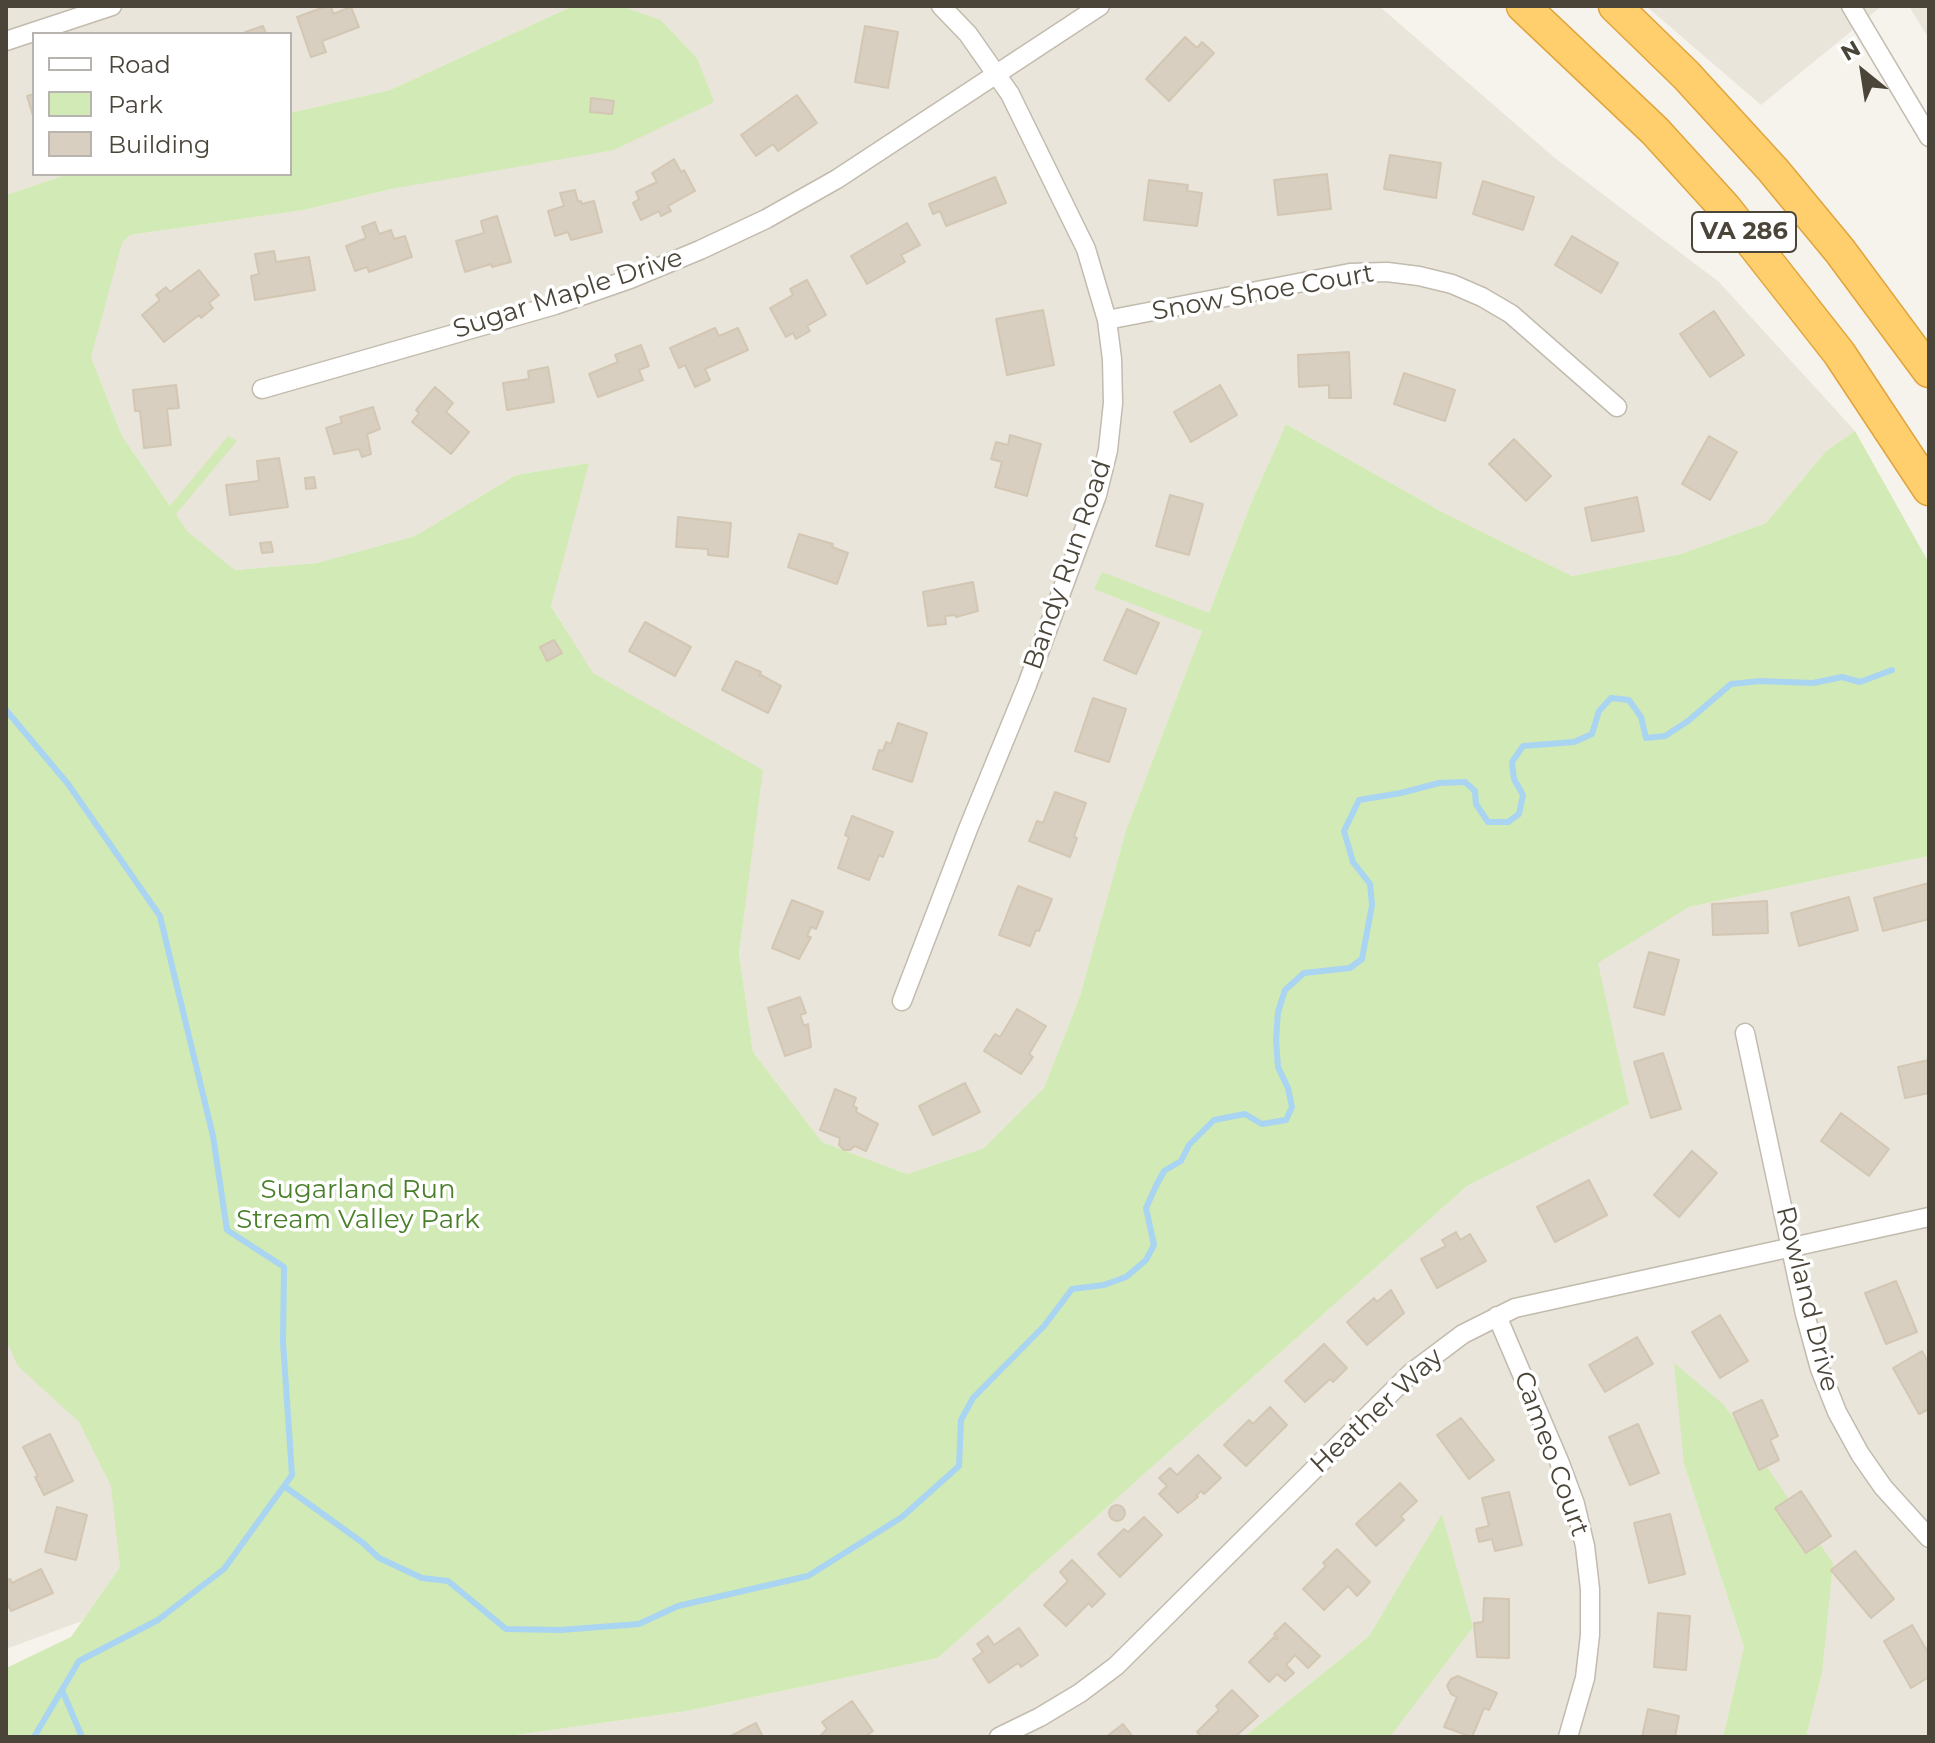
<!DOCTYPE html>
<html>
<head>
<meta charset="utf-8">
<style>
  body { margin:0 }
  #map { position:relative; width:1935px; height:1743px; overflow:hidden; background:#f6f3ec; font-family:Montserrat,sans-serif }
  canvas { display:block }
  .frame { position:absolute; inset:0; border:8px solid #4b4439; pointer-events:none }
  .legend { position:absolute; left:32px; top:32px; width:260px; height:144px; box-sizing:border-box; background:#fff; border:2px solid #b7b4b0; margin:0; padding:10px 14px; list-style:none; font-size:24px; color:#4b4439 }
  .legend li { display:flex; align-items:center; gap:16px; height:40px }
  .legend b { width:40px; border:2px solid #b7b4b0 }
  .north { position:absolute; left:1823px; top:32px; width:80px; height:80px; -webkit-text-stroke:6px #fff; paint-order:stroke; rotate:330deg; font-size:22px; font-weight:700; line-height:32px; text-align:center; color:#4b4439 }
  .north::after { content:''; display:block; margin:auto; width:28px; height:36px; background:#4b4439; clip-path:polygon(50% 0,100% 100%,50% 72%,0 100%) }
</style>
</head>
<body>
<div id="map">
<canvas width="1935" height="1743"></canvas>
<div class="frame"></div>
<ul class="legend">
<li><b style="height:10px;background:#fff"></b>Road</li>
<li><b style="height:22px;background:#d2eab5"></b>Park</li>
<li><b style="height:22px;background:#d8cfc1"></b>Building</li>
</ul>
<div class="north">N</div>
</div>
<script>
const g = document.querySelector('canvas').getContext('2d');
g.lineJoin = 'round';
function paint(path, color) { g.fillStyle = color; g.fill(path, 'evenodd'); }
const poly = rows => new Path2D(rows.map(r => 'M' + r).join(''));
function trace(path, color, width, dash) { g.strokeStyle = color; g.lineWidth = width; g.lineCap = dash ? 'butt' : 'round'; g.setLineDash(dash || []); g.stroke(path); }
function label(font, color, halo, rows, align = 'center') {
  g.font = font + ' Montserrat,sans-serif'; g.lineWidth = 7; g.setLineDash([]); g.textBaseline = 'middle'; g.strokeStyle = halo; g.fillStyle = color; for (const [text, x, y, turn = 0] of rows) {
    g.save(); g.translate(x, y); g.rotate((+turn || 0) * Math.PI / 180); g.textAlign = isNaN(turn) ? turn : align; if (halo) g.strokeText(text, 0, 0); g.fillText(text, 0, 0); g.restore();
  }
}
const residential = poly([
  [6,6,573,6,390,90,290,113,290,34,34,34,34,174,68,174,6,195],
  [621,6,1379,6,1555,158,1719,282,1855,431,1826,451,1766,523,1681,554,1572,576,1444,513,1286,424,1251,503,1126,830,1080,996,1044,1088,984,1148,907,1174,822,1142,753,1052,739,953,762,770,592,673,551,605,588,463,516,475,415,536,317,563,235,570,187,531,122,436,91,357,94,272,130,235,304,210,391,189,697,58,661,20],
  [1646,6,1882,6,1761,105],
  [1909,6,1929,6,1929,39],
  [1929,856,1929,1737,1806,1737,1822,1673,1684,1464,1744,1647,1723,1737,1390,1737,1472,1627,1442,1515,1369,1636,1244,1737,502,1737,687,1711,938,1658,1467,1186,1629,1104,1597,963,1689,907],
  [6,1176,132,1457,143,1535,82,1621,6,1649]
]);
const green = poly([
  [573,6,621,6,661,20,697,58,714,102,614,150,391,189,304,210,130,235,122,243,91,357,122,436,170,506,228,436,237,441,176,514,187,531,235,570,317,563,415,536,516,475,589,463,551,606,593,673,763,770,739,953,753,1052,822,1142,907,1174,984,1148,1044,1088,1080,996,1126,830,1202,631,1094,589,1102,572,1209,613,1251,503,1286,424,1444,513,1572,576,1681,554,1766,523,1826,451,1855,431,1929,563,1929,856,1689,907,1598,963,1629,1104,1467,1186,938,1658,687,1711,502,1737,6,1737,6,1668,71,1637,120,1567,111,1486,79,1422,18,1366,6,1340,6,195,68,174,290,174,290,113,390,90],
  [1674,1363,1724,1405,1833,1563,1822,1673,1806,1737,1723,1737,1744,1647,1684,1464],
  [1442,1514,1473,1627,1390,1737,1244,1737,1369,1636]
]);
const stream = poly([
  [6,710,68,784,160,916,213,1136,227,1230,284,1267,283,1342,292,1475,224,1569,158,1620,79,1661,34,1737],
  [284,1486,363,1543,379,1558,422,1578,448,1581,506,1629,560,1630,639,1624,678,1606,808,1576,902,1517,959,1466,961,1420,973,1398,1044,1326,1072,1289,1104,1285,1126,1277,1146,1260,1154,1245,1146,1208,1156,1186,1164,1171,1181,1161,1189,1145,1214,1120,1245,1114,1262,1124,1286,1120,1292,1107,1288,1088,1278,1067,1276,1040,1278,1012,1285,990,1304,973,1350,968,1362,959,1372,905,1370,884,1353,862,1344,831,1359,800,1401,793,1439,783,1465,782,1475,791,1476,804,1488,822,1508,822,1519,814,1523,795,1514,779,1512,762,1523,746,1574,742,1592,734,1599,711,1611,698,1629,700,1641,717,1646,738,1665,736,1688,721,1731,684,1760,681,1813,683,1842,677,1860,682,1892,670],
  [62,1690,82,1737]
]);
const building = poly([
  [327,6,331,6,333,14,351,7,359,27,322,41,326,52,311,57,297,17,327,6],
  [263,26,266,34,246,34,245,32,263,26],
  [865,26,898,32,888,88,855,82,865,26],
  [1185,37,1197,48,1202,42,1214,53,1169,101,1146,79,1185,37],
  [34,94,34,119,27,96,34,94],
  [797,95,817,123,778,151,773,144,756,156,741,135,797,95],
  [591,98,614,101,612,114,590,112,591,98],
  [1390,155,1441,163,1436,198,1384,189,1390,155],
  [674,159,681,172,684,170,695,191,668,206,671,211,661,216,659,211,641,220,633,203,639,199,636,192,657,182,652,173,674,159],
  [1327,174,1331,209,1278,215,1274,180,1327,174],
  [995,177,1006,203,946,226,940,211,933,214,929,204,995,177],
  [1149,180,1188,185,1187,191,1202,193,1197,226,1144,220,1149,180],
  [1483,181,1534,197,1523,230,1473,214,1483,181],
  [575,190,578,202,581,201,582,204,594,201,602,232,571,240,568,232,555,236,548,211,564,206,560,193,575,190],
  [497,216,511,262,492,267,491,264,465,272,456,241,484,233,481,221,497,216],
  [375,222,379,234,391,230,394,239,405,236,412,257,369,272,367,267,355,271,346,246,366,238,362,227,375,222],
  [907,223,920,245,901,255,905,262,867,284,851,256,907,223],
  [1572,236,1618,263,1601,293,1555,265,1572,236],
  [274,251,276,262,309,257,315,290,255,300,251,276,259,274,255,254,274,251],
  [199,270,219,295,209,303,213,308,201,318,199,315,164,342,142,315,160,300,156,295,166,287,170,292,199,270],
  [807,280,826,315,807,326,810,331,796,339,793,333,786,337,770,308,793,295,790,289,807,280],
  [1043,310,1054,365,1007,375,996,319,1043,310],
  [1714,311,1744,355,1710,377,1680,334,1714,311],
  [715,328,719,336,738,328,748,350,705,369,710,380,695,387,685,365,679,368,670,348,715,328],
  [641,345,649,366,639,370,643,380,598,397,589,374,618,362,615,355,641,345],
  [1349,352,1351,398,1329,398,1329,385,1299,387,1298,355,1349,352],
  [548,367,554,402,507,410,503,383,529,379,528,371,548,367],
  [1404,373,1455,390,1445,421,1394,404,1404,373],
  [176,385,179,408,167,409,171,445,144,448,140,411,135,411,133,390,176,385],
  [1220,385,1237,415,1191,442,1174,412,1220,385],
  [435,387,453,403,446,412,469,432,451,454,412,422,419,413,416,410,435,387],
  [373,407,380,429,367,434,371,454,362,457,359,449,334,454,326,428,342,423,340,417,373,407],
  [1010,435,1041,444,1027,496,995,487,1002,462,991,459,996,442,1008,445,1010,435],
  [1709,436,1737,452,1710,500,1682,484,1709,436],
  [1514,439,1551,476,1526,501,1489,464,1514,439],
  [279,458,288,507,230,515,226,485,259,481,257,461,279,458],
  [314,477,316,488,306,489,305,478,314,477],
  [1170,495,1203,504,1189,555,1156,546,1170,495],
  [1637,497,1644,531,1592,541,1585,508,1637,497],
  [678,517,731,523,728,557,708,555,708,549,676,547,678,517],
  [799,534,833,544,832,547,848,553,837,584,788,567,799,534],
  [271,542,273,552,262,553,260,543,271,542],
  [973,582,978,611,956,617,955,615,945,616,946,624,928,626,923,592,973,582],
  [1127,609,1159,623,1136,674,1104,660,1127,609],
  [645,622,691,647,675,676,629,651,645,622],
  [554,640,562,653,547,661,540,647,554,640],
  [736,661,761,672,759,676,761,675,781,686,768,713,722,690,736,661],
  [1093,698,1126,709,1109,762,1075,751,1093,698],
  [898,723,927,733,912,782,873,769,879,750,883,751,886,742,891,744,898,723],
  [1055,792,1086,803,1074,836,1077,838,1070,857,1029,841,1037,821,1043,823,1055,792],
  [852,816,893,832,883,857,879,855,869,880,838,868,849,837,845,835,852,816],
  [1929,883,1929,919,1883,931,1874,898,1929,883],
  [1018,886,1052,899,1039,931,1036,930,1030,946,999,935,1018,886],
  [1849,897,1858,930,1799,946,1791,913,1849,897],
  [792,900,823,912,816,929,811,927,807,936,811,937,799,959,772,948,792,900],
  [1767,901,1768,933,1713,935,1712,904,1767,901],
  [1649,952,1679,960,1664,1015,1634,1007,1649,952],
  [800,997,806,1013,800,1015,804,1026,808,1024,811,1047,785,1056,768,1008,800,997],
  [1017,1009,1046,1026,1029,1054,1033,1057,1021,1074,984,1051,995,1034,1000,1037,1017,1009],
  [1663,1053,1681,1109,1651,1118,1634,1062,1663,1053],
  [1929,1060,1929,1093,1905,1098,1898,1067,1929,1060],
  [965,1083,980,1112,933,1135,919,1106,965,1083],
  [835,1089,856,1098,853,1106,857,1108,856,1112,878,1124,866,1151,855,1146,850,1150,844,1150,839,1145,840,1138,820,1130,835,1089],
  [1841,1113,1889,1149,1869,1176,1821,1141,1841,1113],
  [1692,1151,1717,1173,1679,1217,1654,1195,1692,1151],
  [1589,1180,1607,1215,1555,1242,1537,1207,1589,1180],
  [1456,1232,1460,1240,1470,1234,1486,1261,1437,1288,1421,1259,1446,1246,1442,1240,1456,1232],
  [1896,1281,1917,1332,1886,1344,1865,1293,1896,1281],
  [1391,1290,1404,1313,1367,1345,1347,1322,1374,1298,1377,1302,1391,1290],
  [1720,1315,1748,1361,1720,1378,1692,1332,1720,1315],
  [1637,1337,1653,1364,1605,1392,1589,1365,1637,1337],
  [1324,1344,1347,1368,1333,1382,1330,1379,1305,1402,1285,1381,1324,1344],
  [1922,1351,1929,1364,1929,1409,1919,1414,1893,1368,1922,1351],
  [1762,1400,1778,1436,1770,1440,1779,1460,1759,1470,1733,1413,1762,1400],
  [1270,1407,1287,1425,1246,1466,1224,1445,1249,1420,1253,1424,1270,1407],
  [1461,1418,1494,1460,1469,1479,1437,1435,1461,1418],
  [1638,1424,1659,1473,1630,1485,1609,1437,1638,1424],
  [50,1434,73,1481,44,1495,35,1477,38,1476,23,1447,50,1434],
  [1198,1455,1221,1478,1204,1494,1201,1491,1196,1496,1198,1497,1178,1513,1159,1494,1167,1486,1159,1478,1170,1468,1177,1475,1198,1455],
  [1400,1483,1417,1501,1401,1516,1404,1520,1376,1546,1356,1524,1400,1483],
  [1801,1491,1831,1536,1806,1553,1775,1508,1801,1491],
  [1509,1492,1522,1545,1495,1551,1492,1539,1479,1542,1476,1529,1489,1526,1482,1498,1509,1492],
  '1109 1513a8 8 0 1 1 16 0a8 8 0 1 1-16 0Z',
  [57,1507,87,1515,76,1560,45,1552,57,1507],
  [1670,1514,1685,1574,1649,1583,1634,1523,1670,1514],
  [1144,1517,1162,1535,1120,1577,1098,1554,1124,1529,1128,1532,1144,1517],
  [1337,1549,1370,1582,1357,1596,1348,1586,1324,1610,1303,1589,1326,1566,1323,1563,1337,1549],
  [1855,1551,1894,1599,1871,1618,1831,1570,1855,1551],
  [1072,1560,1105,1594,1092,1607,1089,1603,1066,1626,1044,1605,1068,1581,1060,1572,1072,1560],
  [41,1569,53,1593,11,1611,6,1601,6,1581,10,1579,12,1583,41,1569],
  [1484,1598,1509,1599,1509,1658,1477,1657,1474,1623,1483,1622,1484,1598],
  [1658,1613,1690,1616,1686,1670,1654,1667,1658,1613],
  [1285,1623,1320,1656,1308,1668,1295,1655,1286,1665,1294,1673,1285,1681,1277,1674,1269,1682,1249,1662,1274,1637,1276,1640,1278,1638,1274,1634,1285,1623],
  [1912,1625,1929,1654,1929,1677,1911,1688,1884,1641,1912,1625],
  [1019,1628,1038,1655,1021,1667,1018,1663,989,1683,973,1659,983,1652,977,1644,988,1636,994,1645,1019,1628],
  [1458,1676,1497,1693,1489,1710,1484,1708,1472,1737,1444,1727,1457,1697,1451,1694,1447,1686,1451,1679,1458,1676],
  [1232,1690,1258,1716,1235,1737,1202,1737,1197,1732,1219,1710,1216,1706,1232,1690],
  [852,1701,873,1731,865,1737,819,1737,827,1729,822,1722,852,1701],
  [1648,1709,1679,1716,1675,1737,1642,1737,1648,1709],
  [756,1723,763,1737,729,1737,756,1723],
  [1123,1724,1133,1737,1106,1737,1123,1724]
]);
const street = poly([
  [1851,6,1929,137],
  [6,41,112,6],
  [1107,320,1350,273,1387,272,1419,276,1452,284,1482,297,1511,314,1617,407],
  [262,389,555,305,630,279,700,250,766,219,837,179,1100,6],
  [902,1001,968,829,1027,685,1097,495,1108,450,1113,403,1112,359,1107,320,1086,249,1010,94,968,34,941,6],
  [1745,1033,1805,1314,1820,1369,1837,1412,1860,1454,1883,1487,1929,1538],
  [1497,1316,1559,1461,1575,1504,1585,1546,1590,1589,1590,1635,1585,1678,1568,1737],
  [999,1737,1040,1717,1080,1693,1116,1666,1411,1373,1463,1334,1515,1308,1929,1217]
]);
const highway = poly([
  [1523,6,1655,131,1725,208,1839,353,1929,489],
  [1615,6,1686,75,1773,170,1840,251,1929,371]
]);
const shields = [
  [1744,232,104]
];
const shieldNames = [
  ["VA 286",1744,232]
];
const streetNames = [
  ["Snow Shoe Court",1263,293,-10],
  ["Sugar Maple Drive",568,294,-18],
  ["Bandy Run Road",1068,565,-71],
  ["Rowland Drive",1807,1299,76],
  ["Heather Way",1377,1411,-43],
  ["Cameo Court",1551,1454,70]
];
const parkNames = [
  ["Sugarland Run",358,1190],
  ["Stream Valley Park",358,1220]
];
paint(residential, '#eae5da');
paint(green, '#d2eab5');
trace(stream, '#a9d4f2', 6);
paint(building, '#d8cfc1');
trace(building, '#d3c7b4', 2);
trace(street, '#c2bbae', 21);
trace(highway, '#e0a43c', 35);
trace(street, '#fff', 18);
trace(highway, '#ffcf6e', 32);
for (const [x, y, w] of shields) { const box = new Path2D(); box.roundRect(x - w / 2, y - 20, w, 40, 6); g.fillStyle = '#fff'; g.fill(box); trace(box, '#4b4439', 2); }
label('bold 24px', '#4b4439', null, shieldNames);
label('26px', '#4b4439', '#fff', streetNames);
label('26px', '#4a7f2a', '#fff', parkNames);
</script>
</body>
</html>
